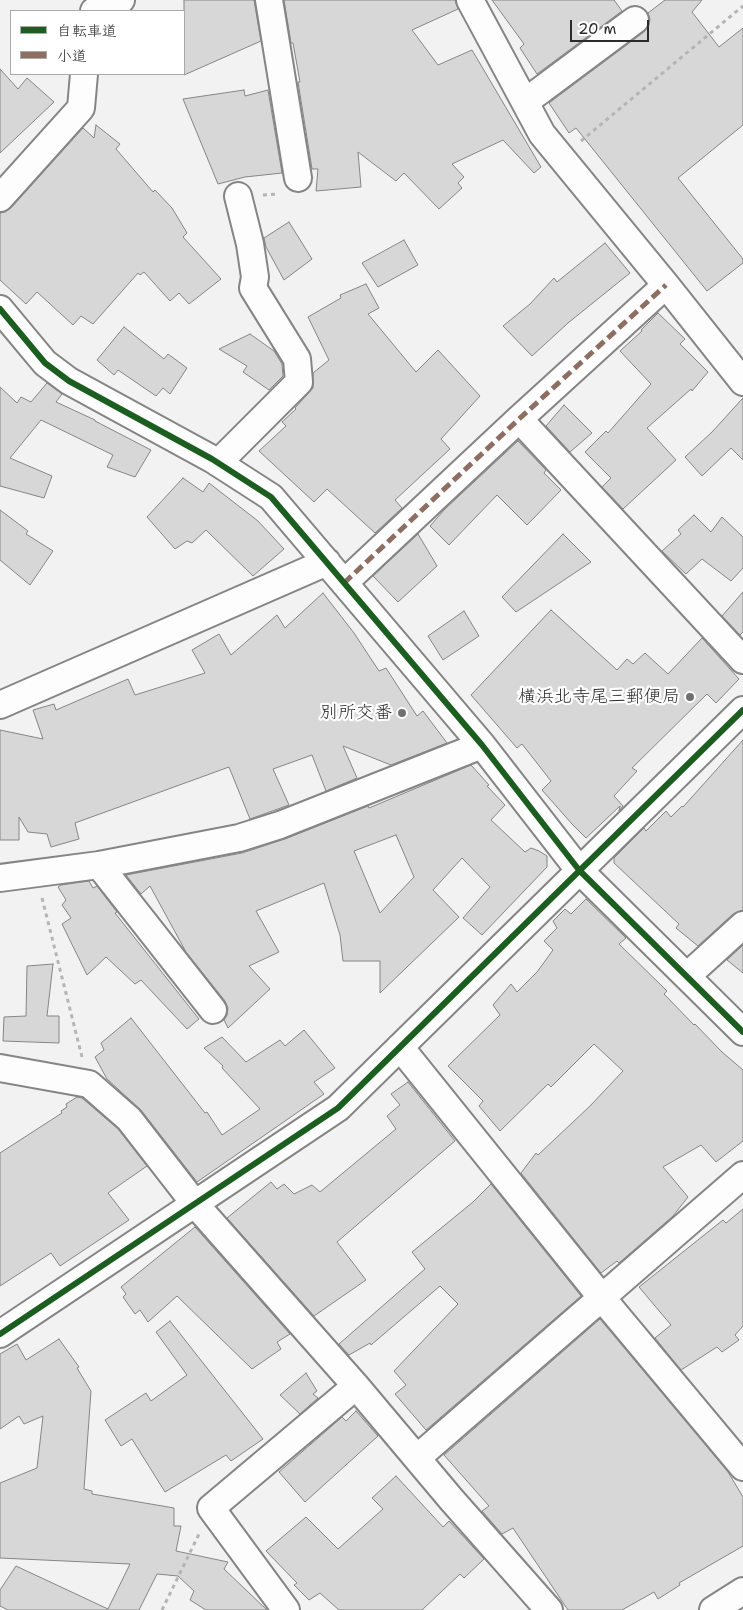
<!DOCTYPE html>
<html>
<head>
<meta charset="utf-8">
<style>
  body { margin:0 }
  #map { position:relative; width:743px; height:1610px; overflow:hidden; background:#f2f2f2; font-family:"Shantell Sans","Klee One",sans-serif }
  canvas { display:block }
  .legend { position:absolute; left:10px; top:10px; width:175px; height:65px; box-sizing:border-box; background:#fff; border:1px solid #aaa; margin:0; padding:6px 9px; list-style:none; font-size:15px; color:#2b2b2b }
  .legend li { display:flex; align-items:center; gap:10px; height:25px }
  .legend b { width:25px; border:1px solid #aaa }
  .scale { position:absolute; left:570px; top:20px; width:79px; height:22px; box-sizing:border-box; border:2px solid #2b2b2b; border-top:0; padding-left:6px; font-size:15px; line-height:18px; white-space:nowrap; color:#2b2b2b; -webkit-text-stroke:4px #fff; paint-order:stroke }
</style>
</head>
<body>
<div id="map">
<canvas width="743" height="1610"></canvas>
<ul class="legend">
<li><b style="height:6px;background:#1b5e20"></b>自転車道</li>
<li><b style="height:6px;background:#8d6e63"></b>小道</li>
</ul>
<div class="scale">20 m</div>
</div>
<script>
const g = document.querySelector('canvas').getContext('2d');
g.lineJoin = 'round';
function paint(path, color) { g.fillStyle = color; g.fill(path, 'evenodd'); }
const poly = rows => new Path2D(rows.map(r => 'M' + r).join(''));
function trace(path, color, width, dash) { g.strokeStyle = color; g.lineWidth = width; g.lineCap = dash ? 'butt' : 'round'; g.setLineDash(dash || []); g.stroke(path); }
function label(font, color, halo, rows, align = 'center') {
  g.font = font + ' "Shantell Sans","Klee One",sans-serif'; g.lineWidth = 4.5; g.setLineDash([]); g.textBaseline = 'middle'; g.strokeStyle = halo; g.fillStyle = color; for (const [text, x, y, turn = 0] of rows) {
    g.save(); g.translate(x, y); g.rotate((+turn || 0) * Math.PI / 180); g.textAlign = isNaN(turn) ? turn : align; if (halo) g.strokeText(text, 0, 0); g.fillText(text, 0, 0); g.restore();
  }
}
const building = poly([
  [184,0,254,0,261,41,184,75,184,0],
  [284,0,455,0,458,9,412,30,438,65,472,50,541,167,534,173,503,140,452,164,464,177,458,183,462,188,439,209,404,173,396,181,358,152,361,187,316,191,318,169,312,169,298,82,300,82,293,43,291,43,284,0],
  [492,0,614,0,622,11,537,74,520,48,524,44,492,0],
  [665,0,702,0,692,12,719,47,743,28,743,125,678,178,743,259,743,263,707,291,576,128,569,133,549,103,644,32,649,25,650,19,648,13,665,0],
  [0,69,18,89,27,78,54,102,0,153,0,69],
  [244,90,245,96,268,90,282,173,245,177,218,184,183,99,244,90],
  [96,125,120,144,116,149,153,192,155,190,172,208,187,233,183,237,221,279,189,304,179,293,170,301,144,272,140,275,138,273,93,324,81,316,73,325,37,292,26,304,0,280,0,213,5,212,11,208,83,128,94,138,96,125],
  [289,222,312,259,284,280,266,247,264,238,289,222],
  [404,240,418,265,378,287,362,263,404,240],
  [605,243,630,273,568,323,532,356,503,326,530,304,554,278,557,282,605,243],
  [366,284,379,308,368,314,416,372,438,350,480,396,441,439,450,449,395,500,402,508,375,533,327,489,314,502,259,451,286,426,282,422,296,409,295,408,313,388,313,373,329,360,308,317,341,298,340,295,366,284],
  [658,313,685,339,680,344,708,372,692,391,691,389,647,428,676,460,623,509,602,487,611,478,585,452,606,431,608,433,651,384,620,351,642,331,641,330,658,313],
  [124,327,164,359,168,354,187,368,170,394,163,388,156,396,118,370,114,375,97,360,124,327],
  [250,334,274,351,282,364,283,376,269,390,243,372,247,366,219,349,250,334],
  [47,383,62,394,56,402,95,420,95,421,151,450,135,477,107,467,113,455,41,420,10,458,52,476,44,498,0,486,0,387,17,403,21,397,31,402,47,383],
  [743,398,743,460,731,448,702,476,685,457,712,432,743,398],
  [564,405,592,433,570,452,546,426,564,405],
  [518,441,546,470,544,473,561,490,527,525,497,495,449,545,430,526,445,509,518,441],
  [183,478,203,492,209,483,258,521,284,549,253,576,206,530,192,543,187,541,175,549,147,517,183,478],
  [0,510,28,531,26,534,53,551,30,585,0,560,0,510],
  [694,515,711,532,722,517,743,537,743,568,731,581,702,559,686,574,662,551,681,534,678,530,694,515],
  [418,534,437,566,398,602,373,576,418,534],
  [563,534,591,562,516,612,502,597,563,534],
  [743,592,743,632,740,635,722,616,743,592],
  [323,593,354,633,379,671,386,668,417,716,423,711,447,743,391,765,343,746,357,778,326,791,312,755,273,769,289,805,250,819,229,767,75,823,79,839,51,847,47,834,28,832,19,817,19,840,0,840,0,730,43,739,33,710,54,704,56,710,128,679,135,695,205,673,192,650,219,634,231,655,277,615,285,628,323,593],
  [551,610,617,670,627,659,633,664,645,653,668,674,702,638,739,679,716,703,707,694,632,768,637,771,614,796,623,806,619,811,620,806,586,838,572,824,542,790,551,781,522,744,517,748,471,695,551,610],
  [464,611,479,636,443,660,428,636,464,611],
  [743,740,743,910,733,914,698,946,676,928,679,924,614,863,614,858,644,828,646,831,666,811,671,817,682,806,683,807,743,740],
  [471,765,489,785,487,786,505,805,491,820,525,852,531,848,539,851,547,856,547,867,482,935,463,918,490,887,462,858,433,890,459,917,380,993,380,961,343,961,340,935,324,883,256,911,279,952,249,966,270,989,228,1028,224,1020,227,1015,228,1008,225,1001,186,952,150,886,141,894,126,875,242,853,285,839,368,806,369,808,471,765],
  [396,835,414,877,380,913,354,851,396,835],
  [89,881,93,888,97,886,117,912,115,913,199,1019,187,1029,141,980,135,984,106,957,87,975,62,924,71,918,62,905,66,900,58,887,61,885,89,881],
  [586,899,626,938,619,944,667,991,664,994,694,1025,695,1024,722,1052,743,1070,743,1141,716,1162,701,1145,663,1167,688,1197,673,1216,619,1263,617,1261,601,1273,521,1173,536,1153,538,1155,590,1106,623,1071,594,1044,551,1087,548,1084,500,1131,479,1106,483,1101,448,1066,500,1015,493,1005,511,984,517,992,537,972,553,950,544,941,557,928,553,921,565,909,571,914,586,899],
  [743,945,743,973,727,960,743,945],
  [53,964,47,1016,59,1016,59,1043,3,1041,4,1017,26,1016,27,966,53,964],
  [131,1018,205,1113,207,1112,222,1135,260,1109,222,1068,223,1066,204,1048,222,1037,246,1062,280,1040,285,1046,304,1030,335,1068,314,1082,324,1094,197,1182,141,1110,107,1079,95,1057,104,1050,101,1043,131,1018],
  [408,1082,455,1141,337,1242,366,1280,314,1316,227,1218,271,1182,277,1189,284,1184,294,1194,312,1185,320,1192,396,1129,387,1116,400,1105,391,1094,408,1082],
  [77,1097,82,1098,118,1129,147,1166,108,1193,129,1220,60,1266,51,1253,0,1286,0,1153,62,1113,61,1111,67,1107,66,1104,77,1097],
  [491,1184,581,1296,426,1430,395,1394,406,1385,394,1371,458,1304,440,1286,371,1345,370,1343,349,1355,339,1344,425,1269,412,1252,473,1202,491,1184],
  [743,1209,743,1326,735,1335,739,1340,722,1352,717,1347,681,1370,655,1338,671,1325,639,1287,723,1220,726,1223,743,1209],
  [195,1227,290,1334,277,1342,281,1349,252,1369,177,1296,148,1322,140,1310,135,1314,123,1297,126,1294,121,1287,195,1227],
  [600,1319,728,1472,743,1497,743,1546,679,1583,680,1585,658,1599,654,1592,622,1610,568,1610,513,1528,502,1534,482,1511,489,1506,444,1455,600,1319],
  [170,1321,263,1439,231,1461,226,1455,165,1492,132,1439,121,1446,105,1420,146,1393,151,1401,187,1375,156,1332,170,1321],
  [59,1339,79,1367,77,1368,91,1391,84,1489,92,1491,92,1494,174,1508,174,1526,181,1526,176,1551,228,1562,224,1569,267,1610,206,1610,190,1600,194,1591,178,1576,157,1574,139,1610,8,1610,0,1606,0,1590,16,1566,108,1609,130,1564,0,1558,0,1483,37,1468,43,1416,24,1424,19,1416,0,1429,0,1354,17,1344,26,1360,59,1339],
  [306,1373,317,1391,313,1394,318,1398,300,1414,280,1395,306,1373],
  [356,1411,378,1436,305,1502,279,1472,342,1417,346,1421,356,1411],
  [396,1476,443,1527,449,1521,484,1559,464,1578,460,1574,422,1610,339,1610,320,1593,309,1600,294,1585,297,1583,266,1551,306,1517,338,1549,383,1509,372,1498,396,1476]
]);
const path = poly([
  [581,141,743,6],
  [263,195,277,194],
  [42,898,82,1057],
  [162,1610,199,1534]
]);
const minor = poly([
  [269,0,298,178],
  [470,0,542,134,666,285,743,382],
  [94,11,121,0],
  [525,102,635,20],
  [0,198,81,108,84,74],
  [0,309,45,363,69,381,212,459,271,497,482,745,579,870,743,1032],
  [519,419,743,660],
  [218,463,299,382,297,359,253,288,255,277,250,244,238,196],
  [344,583,519,419,666,285],
  [0,705,327,562],
  [99,865,213,1010],
  [0,878,99,865,239,838,280,825,482,745],
  [687,976,743,925],
  [400,1047,602,1298,743,1467],
  [0,1068,89,1084,129,1119,195,1204,356,1386,451,1499,549,1610],
  [0,1334,338,1108,743,710],
  [417,1458,743,1175],
  [286,1610,211,1508,356,1386],
  [713,1610,743,1591]
]);
const quiet = poly([
  [344,583,519,419,666,285]
]);
const cycleway = poly([
  [0,309,45,363,69,381,212,459,271,497,482,745,579,870,743,1032],
  [0,1334,338,1108,743,710]
]);
const markers = [
  [690,697,5,"#717171"],
  [402,713,5,"#717171"]
];
const poiNames = [
  ["横浜北寺尾三郵便局",680,697],
  ["別所交番",392,713]
];
paint(building, '#d7d7d7');
trace(building, '#858585', 1);
trace(minor, '#858585', 30);
trace(path, '#b5b5b5', 3, [4, 4]);
trace(minor, '#fdfdfd', 26);
trace(quiet, '#8d6e63', 5, [10, 5]);
trace(cycleway, '#1b5e20', 6);
for (const [x, y, r, color] of markers) { const dot = new Path2D(); dot.arc(x, y, r, 0, 2 * Math.PI); g.fillStyle = color; g.fill(dot); trace(dot, '#fff', 2); }
label('18px', '#2b2b2b', '#fff', poiNames, 'right');
</script>
</body>
</html>
